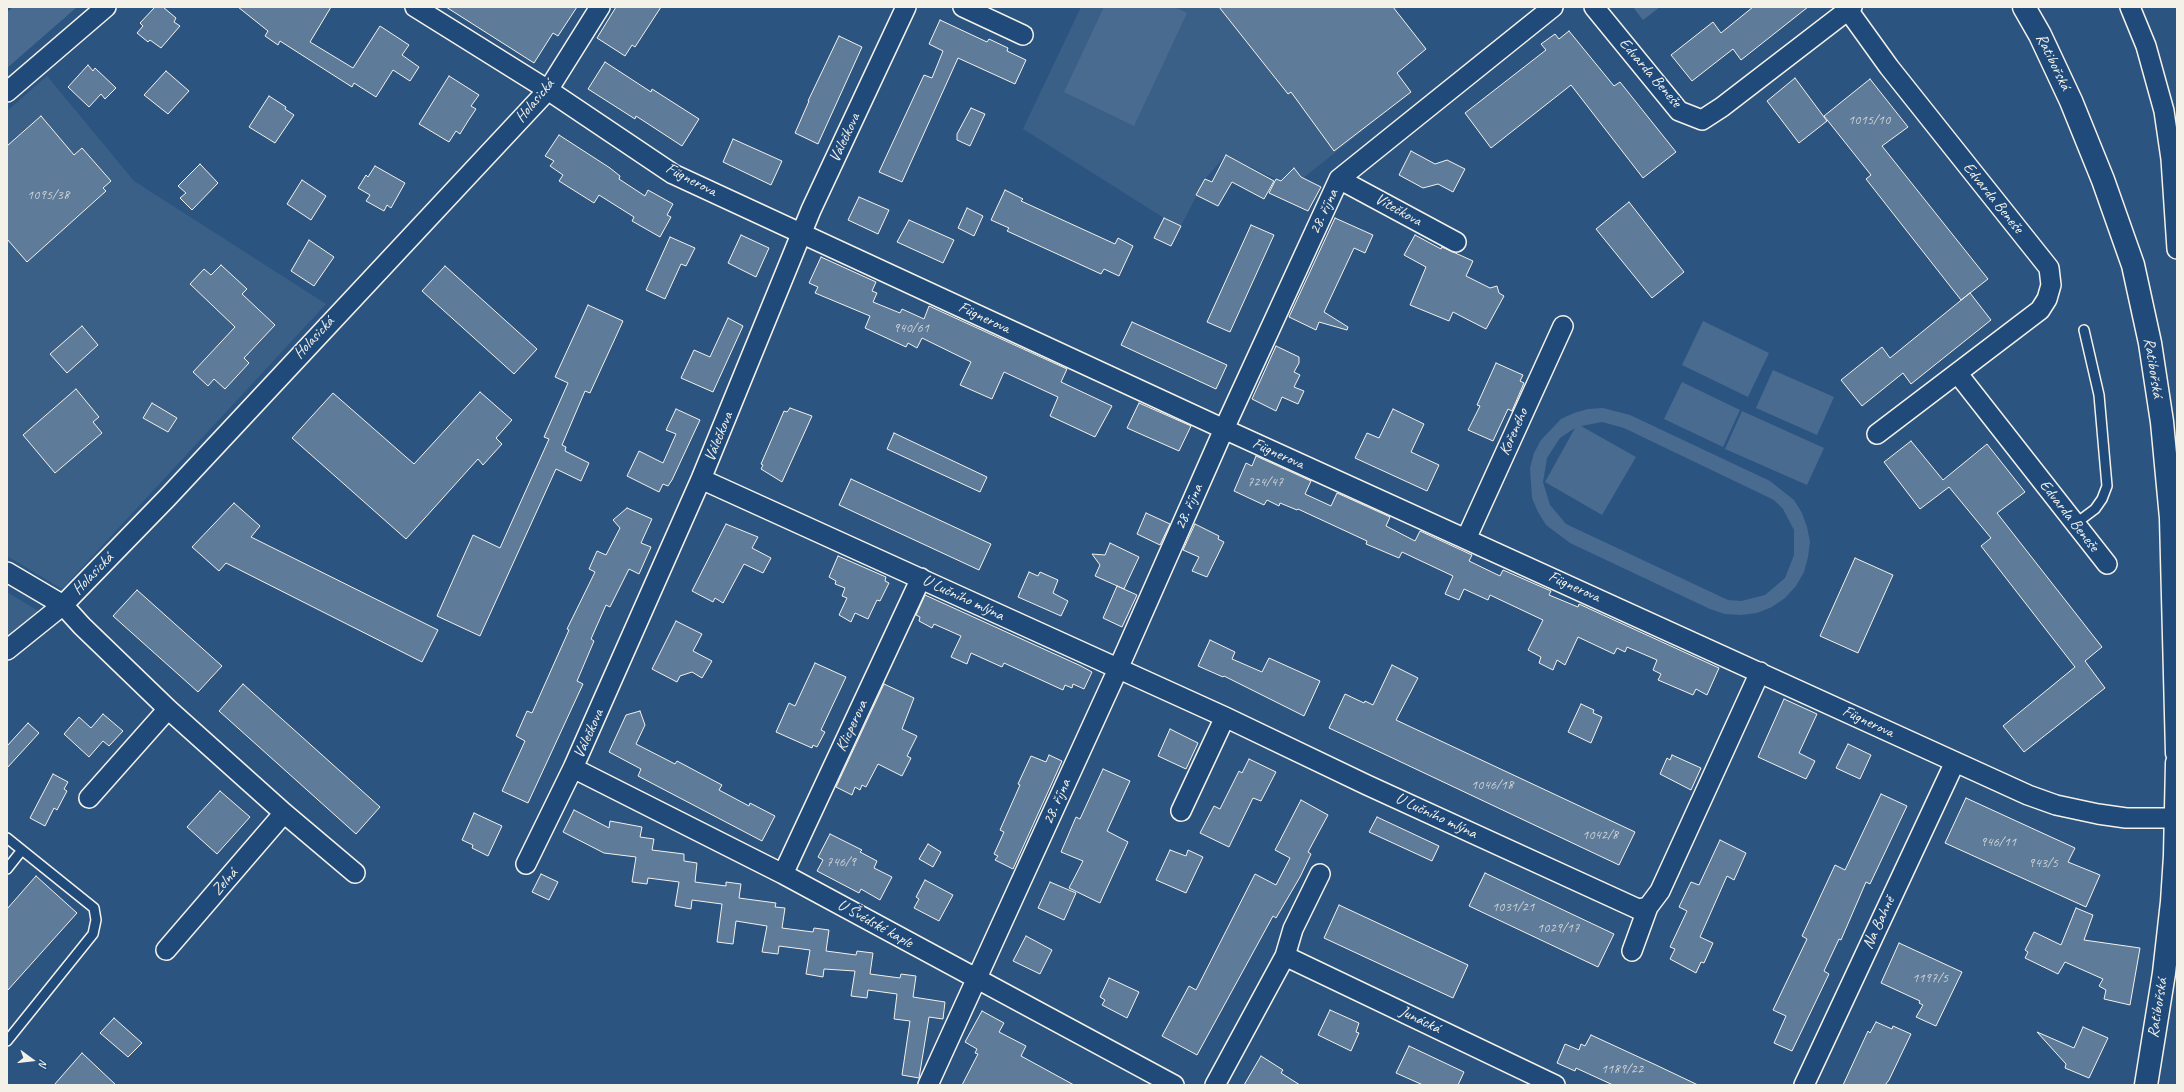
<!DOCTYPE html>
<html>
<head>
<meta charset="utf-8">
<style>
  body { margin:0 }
  #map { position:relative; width:2184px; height:1092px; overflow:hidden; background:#2c5481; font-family:Caveat,sans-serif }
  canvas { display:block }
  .frame { position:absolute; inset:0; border:8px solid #f4f1e8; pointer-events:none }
  .north { position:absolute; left:12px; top:1040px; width:40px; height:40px; -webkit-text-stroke:3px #1f4a7a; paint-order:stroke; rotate:105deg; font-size:11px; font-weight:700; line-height:16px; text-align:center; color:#f4f1e8 }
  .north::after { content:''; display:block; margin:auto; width:14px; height:18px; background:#f4f1e8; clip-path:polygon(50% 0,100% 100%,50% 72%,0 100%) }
</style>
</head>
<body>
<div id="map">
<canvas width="2184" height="1092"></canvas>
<div class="frame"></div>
<div class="north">N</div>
</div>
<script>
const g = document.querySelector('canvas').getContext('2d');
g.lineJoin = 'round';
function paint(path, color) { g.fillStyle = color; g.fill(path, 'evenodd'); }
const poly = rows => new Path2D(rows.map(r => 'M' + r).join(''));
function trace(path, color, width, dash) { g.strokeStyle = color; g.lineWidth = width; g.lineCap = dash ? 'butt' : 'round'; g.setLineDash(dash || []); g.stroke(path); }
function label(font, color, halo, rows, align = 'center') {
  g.font = font + ' Caveat,sans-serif'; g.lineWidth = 3; g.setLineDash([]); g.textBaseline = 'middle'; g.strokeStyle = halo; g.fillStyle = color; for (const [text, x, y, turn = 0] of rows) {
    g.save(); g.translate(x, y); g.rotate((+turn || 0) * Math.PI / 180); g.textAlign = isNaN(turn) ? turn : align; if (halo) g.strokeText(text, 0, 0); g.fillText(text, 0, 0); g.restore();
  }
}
const built = poly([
  [1081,7,1400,7,1395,10,1426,49,1397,73,1411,92,1292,187,1226,155,1205,179,1181,226,1164,218,1023,129],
  [47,76,134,181,326,304,62,589,7,556,7,111],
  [7,592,40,612,7,637]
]);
const green = poly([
  [13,7,77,7,7,68,7,12],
  [1104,7,1174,7,1187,13,1134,126,1064,92],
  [1633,7,1660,7,1643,20],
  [1703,321,1769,353,1748,397,1682,365],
  [1773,370,1834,397,1817,435,1756,408],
  [1682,382,1740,410,1723,447,1664,419],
  [1603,408,1630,415,1770,481,1794,500,1802,513,1807,527,1810,542,1808,557,1804,572,1796,586,1785,598,1772,607,1757,613,1741,615,1725,614,1710,609,1570,543,1546,525,1538,512,1532,498,1530,468,1534,453,1541,440,1561,419,1574,413,1588,409],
  [1602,422,1624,428,1774,500,1783,509,1794,530,1794,555,1785,578,1765,595,1741,601,1728,600,1566,524,1550,505,1543,482,1547,458,1560,438,1575,428,1545,482,1602,515,1636,457,1581,426],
  [1742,411,1824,448,1807,485,1725,449]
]);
const building = poly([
  [155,7,163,7,176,18,174,22,180,26,161,48,150,40,148,42,137,33,143,26,140,23,155,7],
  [238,7,331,7,310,42,353,68,380,26,409,45,402,55,419,67,410,81,393,70,376,97,354,83,352,87,280,41,278,45,265,36,268,31,238,7],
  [446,7,577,7,558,36,553,33,534,63,446,7],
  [616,7,661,7,635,47,632,45,625,56,597,38,616,7],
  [1219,7,1393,7,1426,49,1397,73,1411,92,1334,151,1291,92,1288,94,1219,7],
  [1753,7,1808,7,1741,60,1733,49,1692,81,1671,55,1713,22,1721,33,1753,7],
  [940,20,987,42,989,39,1008,48,1007,51,1026,60,1015,84,958,58,902,182,879,172,924,75,932,78,943,51,929,44,940,20],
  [1569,31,1614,86,1620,82,1676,152,1643,178,1571,85,1491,148,1465,113,1546,50,1541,44,1555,34,1559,39,1569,31],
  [839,36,862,47,818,144,795,133,809,101,808,101,839,36],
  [605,62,651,92,652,89,699,119,682,146,636,116,635,119,588,89,605,62],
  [88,65,93,71,95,68,116,88,105,99,101,94,89,107,68,87,88,65],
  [166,71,189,91,168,114,144,95,166,71],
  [449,76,479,95,471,106,476,109,468,121,460,134,456,131,449,142,419,124,449,76],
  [1795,78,1827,121,1799,143,1767,101,1795,78],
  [1870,79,1908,127,1882,146,1988,279,1961,300,1866,179,1871,175,1824,116,1870,79],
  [269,96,286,107,285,109,294,115,275,143,249,127,269,96],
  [971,108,985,114,970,146,957,140,957,134,971,108],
  [41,116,74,155,82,148,111,181,103,188,106,191,27,262,7,239,7,146,41,116],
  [559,135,610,168,620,176,619,179,645,196,648,190,673,204,667,215,671,217,660,237,632,221,634,217,599,195,594,203,559,181,563,175,550,166,554,161,545,156,559,135],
  [733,139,782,161,771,185,723,162,733,139],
  [1411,151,1435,164,1447,160,1465,169,1453,192,1438,184,1423,188,1399,175,1411,151],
  [1226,155,1274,181,1264,199,1232,182,1218,206,1196,195,1205,179,1212,182,1226,155],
  [200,164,218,183,192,210,180,198,186,193,178,186,200,164],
  [375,166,405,183,391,208,387,205,384,211,366,201,370,195,358,188,366,175,368,177,375,166],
  [1294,168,1301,177,1321,187,1308,211,1269,193,1276,179,1281,181,1294,168],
  [302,180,326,196,311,220,287,204,302,180],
  [1005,190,1023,199,1021,201,1115,244,1118,238,1133,246,1119,276,1104,269,1101,274,1007,231,1009,228,991,220,1005,190],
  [859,197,889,210,878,234,848,220,859,197],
  [1629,202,1684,272,1652,298,1596,229,1629,202],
  [967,208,983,216,974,236,958,228,967,208],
  [1164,218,1181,226,1171,246,1154,238,1164,218],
  [1335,218,1373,235,1365,253,1354,248,1324,312,1348,327,1347,330,1319,322,1316,330,1289,317,1335,218],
  [909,220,954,240,943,263,897,242,909,220],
  [1251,225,1274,235,1230,332,1207,322,1251,225],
  [741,235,769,248,756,277,728,263,741,235],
  [1415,235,1441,249,1442,247,1473,261,1466,276,1490,288,1497,286,1499,293,1504,296,1486,329,1453,312,1449,321,1410,305,1426,267,1404,255,1415,235],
  [670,237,695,248,686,266,681,264,665,299,646,290,670,237],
  [309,240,334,257,314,286,291,271,309,240],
  [821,257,876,282,872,291,877,293,873,302,900,313,902,309,924,319,929,306,1067,369,1061,382,1112,406,1095,437,1050,416,1058,397,1004,372,992,399,960,385,971,362,922,338,917,348,908,343,906,347,865,328,870,316,815,293,818,287,809,283,821,257],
  [221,265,247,289,242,294,275,325,244,358,249,363,225,389,214,379,208,386,193,372,235,327,190,284,204,269,211,275,221,265],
  [445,266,537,349,514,374,422,291,445,266],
  [1970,293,1991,320,1911,384,1903,373,1862,406,1841,380,1882,347,1890,358,1970,293],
  [588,305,623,321,590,393,585,391,562,445,566,447,565,451,589,463,581,481,556,469,480,636,437,616,473,535,500,548,549,439,544,437,568,383,555,377,588,305],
  [728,318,743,326,713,392,681,378,694,350,710,357,728,318],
  [1132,322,1227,365,1216,389,1121,345,1132,322],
  [82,326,98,345,67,373,50,354,82,326],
  [1276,346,1299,357,1299,363,1294,372,1300,375,1294,387,1304,391,1298,404,1282,397,1276,411,1252,399,1276,346],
  [1496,363,1523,375,1520,381,1524,383,1512,411,1508,409,1493,441,1468,430,1480,406,1477,405,1496,363],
  [76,389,99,417,93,422,102,433,55,473,23,435,76,389],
  [480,392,512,420,496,438,502,444,483,465,478,459,406,539,292,438,333,393,414,464,480,392],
  [152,403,177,418,168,432,143,418,152,403],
  [1139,403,1191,426,1179,451,1127,428,1139,403],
  [790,408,812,416,782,482,761,469,763,465,761,464,784,411,787,412,790,408],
  [676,409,700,420,672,480,668,486,663,484,659,492,627,476,639,451,663,463,676,434,666,430,676,409],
  [1393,409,1424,424,1411,452,1439,465,1427,491,1355,458,1367,433,1379,438,1393,409],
  [894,433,987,477,980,492,887,449,894,433],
  [1911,441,1943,480,1987,444,2025,492,1997,513,2102,647,2085,661,2105,688,2024,752,2003,726,2075,667,1981,546,1991,538,1949,487,1920,509,1884,462,1911,441],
  [1256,456,1311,481,1305,494,1331,506,1337,493,1390,517,1386,526,1415,541,1420,531,1472,555,1469,561,1500,576,1503,570,1551,591,1549,595,1578,607,1579,604,1719,668,1707,695,1696,689,1693,695,1658,680,1661,674,1653,670,1657,660,1627,647,1625,652,1617,648,1614,654,1578,637,1565,665,1557,660,1553,670,1539,663,1541,657,1528,650,1543,620,1490,595,1488,600,1464,589,1459,600,1445,594,1453,576,1402,552,1399,558,1366,544,1367,541,1298,509,1297,510,1280,503,1279,506,1267,500,1264,505,1234,491,1246,463,1252,466,1256,456],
  [851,479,991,544,979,570,839,505,851,479],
  [234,503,260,526,251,537,438,630,422,662,226,563,219,571,192,547,234,503],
  [627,508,652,519,641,543,651,547,639,574,629,569,610,607,606,605,591,639,594,641,577,681,583,684,528,803,502,791,525,741,516,736,527,711,532,713,569,630,567,629,595,572,589,569,597,551,606,555,620,528,613,520,627,508],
  [1146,513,1170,524,1160,545,1137,534,1146,513],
  [726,524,758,537,752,548,771,558,763,573,744,564,723,603,715,598,713,602,692,591,726,524],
  [1195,524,1219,536,1218,539,1224,542,1207,577,1192,571,1199,557,1183,550,1195,524],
  [1110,543,1139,557,1124,589,1095,576,1100,565,1092,554,1105,555,1110,543],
  [838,556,886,577,885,581,889,583,880,601,877,600,868,619,855,613,851,622,839,615,847,598,842,596,845,588,835,584,836,581,829,577,838,556],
  [1855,558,1893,575,1858,653,1820,636,1855,558],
  [1029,572,1038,576,1040,572,1058,580,1053,593,1068,601,1061,616,1018,597,1029,572],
  [1117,586,1137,595,1122,627,1103,618,1117,586],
  [137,590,222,666,198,692,113,616,137,590],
  [925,595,1081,666,1092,672,1084,689,1073,684,1072,688,1065,685,1063,690,1004,663,1002,667,971,653,967,664,951,657,961,636,934,624,932,628,919,621,920,617,916,615,925,595],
  [676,621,702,634,693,651,712,661,702,678,692,672,680,676,677,682,652,669,676,621],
  [1210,640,1235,652,1232,659,1262,672,1269,658,1320,681,1304,716,1224,676,1223,677,1198,666,1210,640],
  [815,663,846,677,821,730,825,732,817,747,813,745,812,748,776,732,789,703,795,706,815,663],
  [1392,665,1418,678,1396,720,1635,832,1619,865,1329,728,1345,694,1364,703,1365,701,1373,705,1392,665],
  [243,684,380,807,356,834,219,711,243,684],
  [884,684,914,698,902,729,917,736,907,756,911,758,902,776,878,764,866,787,862,785,860,790,855,787,852,795,836,787,884,684],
  [1784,699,1817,714,1799,753,1815,761,1806,779,1758,757,1784,699],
  [1581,704,1594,710,1593,713,1602,717,1591,743,1568,732,1581,704],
  [640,711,645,725,636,744,675,764,677,761,722,785,719,790,749,806,750,803,775,816,762,841,638,776,641,769,609,752,626,715,640,711],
  [103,714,123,731,109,746,103,741,89,757,64,734,79,717,91,728,103,714],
  [28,723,39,733,7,768,7,746,28,723],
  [1170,729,1198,743,1186,769,1158,756,1170,729],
  [1848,744,1871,755,1860,779,1836,768,1848,744],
  [1049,755,1062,761,1013,869,995,860,998,856,994,854,1004,832,1000,830,1020,785,1018,784,1031,756,1046,762,1049,755],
  [1672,755,1701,768,1691,790,1660,774,1667,758,1670,760,1672,755],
  [1249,759,1276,772,1261,801,1253,798,1229,847,1200,833,1214,806,1220,809,1239,771,1242,773,1249,759],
  [1103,769,1130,781,1107,831,1128,842,1100,903,1069,888,1083,861,1061,852,1076,817,1080,819,1103,769],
  [53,774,68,782,64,789,67,791,57,810,54,808,45,826,30,818,53,774],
  [220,791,250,817,217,854,187,827,220,791],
  [1881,794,1907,806,1870,884,1866,882,1841,940,1839,939,1824,971,1829,974,1792,1051,1774,1043,1786,1016,1773,1010,1807,939,1802,936,1835,865,1845,870,1881,794],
  [1966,798,2075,848,2068,862,2100,875,2086,907,1945,843,1966,798],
  [1301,800,1328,815,1308,852,1311,854,1300,877,1276,918,1273,916,1197,1055,1162,1036,1189,986,1196,990,1255,874,1276,885,1290,858,1275,850,1301,800],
  [574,810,609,828,610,821,642,827,640,837,654,839,652,850,684,854,684,861,697,863,695,882,726,886,726,882,741,884,739,898,776,903,775,907,785,908,782,928,813,932,814,928,829,930,826,951,856,955,857,951,873,953,870,974,900,978,901,974,916,976,913,997,945,1002,943,1019,929,1017,919,1078,902,1075,910,1021,894,1019,897,994,868,990,867,998,851,996,855,971,824,969,823,977,806,974,810,950,779,946,778,954,762,952,767,926,736,921,733,944,717,942,722,904,692,900,691,909,675,906,679,882,648,878,647,884,632,882,636,857,604,853,563,832,574,810],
  [474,813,502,826,488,856,472,848,473,845,462,840,474,813],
  [1377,817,1439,846,1432,861,1369,832,1377,817],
  [830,834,862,850,860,852,877,861,874,868,892,877,880,900,861,889,859,893,817,871,823,860,818,857,830,834],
  [1720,840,1746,853,1734,880,1727,876,1700,937,1713,943,1704,963,1701,962,1696,973,1670,959,1675,949,1670,947,1687,911,1679,907,1691,882,1699,885,1720,840],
  [928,844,941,852,933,867,919,859,928,844],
  [1170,850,1186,856,1188,850,1203,857,1186,893,1156,880,1170,850],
  [1485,873,1614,934,1598,967,1469,906,1485,873],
  [541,874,558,882,549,900,532,892,541,874],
  [36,876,77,913,7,991,7,909,36,876],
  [925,880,953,895,939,921,914,908,919,899,916,897,925,880],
  [1050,882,1076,893,1064,920,1038,908,1050,882],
  [1339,905,1468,965,1453,998,1324,938,1339,905],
  [2076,908,2093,915,2084,940,2140,948,2130,1005,2104,999,2106,990,2099,986,2103,979,2065,962,2058,974,2025,958,2028,952,2025,950,2034,932,2061,945,2076,908],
  [1026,936,1052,950,1040,974,1013,961,1026,936],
  [1899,943,1962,972,1936,1026,1916,1017,1923,1005,1919,1003,1920,1001,1881,983,1899,943],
  [1109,978,1139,992,1127,1018,1102,1005,1105,1000,1100,997,1109,978],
  [1330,1010,1359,1023,1356,1032,1359,1033,1351,1051,1318,1035,1330,1010],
  [982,1011,1004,1023,999,1032,1026,1046,1021,1056,1074,1085,962,1085,978,1054,975,1053,977,1049,965,1042,982,1011],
  [114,1018,142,1043,128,1057,100,1033,114,1018],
  [1876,1022,1892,1029,1893,1026,1911,1034,1889,1080,1885,1085,1843,1085,1868,1031,1870,1033,1876,1022],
  [2083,1027,2108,1038,2089,1078,2065,1068,2066,1064,2037,1032,2074,1048,2083,1027],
  [1591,1035,1656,1065,1698,1085,1613,1085,1576,1068,1575,1071,1557,1063,1565,1044,1579,1050,1581,1044,1585,1046,1591,1035],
  [1409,1046,1464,1072,1458,1085,1423,1085,1396,1073,1409,1046],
  [82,1053,116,1085,54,1085,82,1053],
  [1261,1056,1283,1070,1281,1073,1300,1085,1244,1085,1261,1056]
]);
const service = poly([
  [2075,524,2095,509,2102,499,2107,486,2099,395,2084,330],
  [7,838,94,908,96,920,93,934,7,1041],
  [7,869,22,850]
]);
const minor = poly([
  [415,7,548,90,673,174,1224,429,2028,795,2056,805,2098,814,2126,818,2176,818],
  [963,7,1023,35],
  [1594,7,1679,111,1702,120,1722,107,1852,7],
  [2130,7,2146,46,2164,111,2171,159,2177,249],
  [1848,10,1889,67,2049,268,2051,285,2047,299,2040,310,1877,434],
  [7,92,106,7],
  [1339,179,1456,242],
  [1958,374,2107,564],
  [701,479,1225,717,1367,785,1638,909,1648,907],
  [1466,539,1563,326],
  [7,572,63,605,82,626,168,709,284,813,355,873],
  [7,650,63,605,167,498,548,90,600,7],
  [573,768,783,874,1174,1085],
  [89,798,168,709],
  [1181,811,1225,717],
  [526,864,573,768,701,479,811,210,906,7],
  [783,874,921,578],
  [166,950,284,813],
  [1632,951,1648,907,1660,891,1760,672],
  [1285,956,1555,1085],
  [928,1085,1118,669,1224,429,1339,179,1553,7],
  [1215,1085,1285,956,1293,929,1320,874],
  [1804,1085,1955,762]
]);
const primary = poly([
  [2024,7,2040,35,2071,101,2103,180,2133,265,2150,343,2162,422,2171,518,2177,753],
  [2146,1085,2164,973,2172,902,2175,856,2177,763]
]);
const numberNames = [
  ["1015/10",1869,120],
  ["1095/38",48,195],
  ["940/61",911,328],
  ["724/47",1265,482],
  ["1046/18",1492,785],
  ["1042/8",1600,835],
  ["946/11",1998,842],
  ["746/9",841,862],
  ["943/5",2043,863],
  ["1031/21",1513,907],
  ["1029/17",1558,928],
  ["1197/5",1930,978],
  ["1189/22",1622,1069]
];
const streetNames = [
  ["Ratibořská",2053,62,64],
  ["Edvarda Beneše",1650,73,49],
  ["Holasická",535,101,-50],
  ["Válečkova",845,138,-65],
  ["Fügnerova",691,180,27],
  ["Edvarda Beneše",1993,198,51],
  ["Vítečkova",1398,210,29],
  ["28. října",1324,212,-65],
  ["Fügnerova",984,318,25],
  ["Holasická",314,338,-47],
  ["Ratibořská",2153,368,81],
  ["Kořeného",1514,432,-66],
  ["Válečkova",719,437,-68],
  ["Fügnerova",1278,454,24],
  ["28. října",1189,507,-66],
  ["Edvarda Beneše",2069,516,52],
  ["Holasická",93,574,-46],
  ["Fügnerova",1574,587,24],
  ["U Lučního mlýna",963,598,25],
  ["Fügnerova",1868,722,25],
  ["Klicperova",852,726,-65],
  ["Válečkova",589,734,-66],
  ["28. října",1057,802,-66],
  ["U Lučního mlýna",1436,816,25],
  ["Zelná",225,882,-49],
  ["Na Bahně",1879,923,-65],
  ["U Švédské kaple",875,924,29],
  ["Ratibořská",2158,1008,-81],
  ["Junácká",1420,1020,26]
];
paint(built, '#3b6088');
paint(green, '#496b90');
paint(building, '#5e7b9a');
trace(building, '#f4f1e8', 1);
trace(service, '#f4f1e8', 12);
trace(minor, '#f4f1e8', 22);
trace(primary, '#f4f1e8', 25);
trace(service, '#1f4a7a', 9);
trace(minor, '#1f4a7a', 19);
trace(primary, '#1f4a7a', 22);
label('14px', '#ced4d4', null, numberNames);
label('16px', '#f4f1e8', '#1f4a7a', streetNames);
</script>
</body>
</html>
